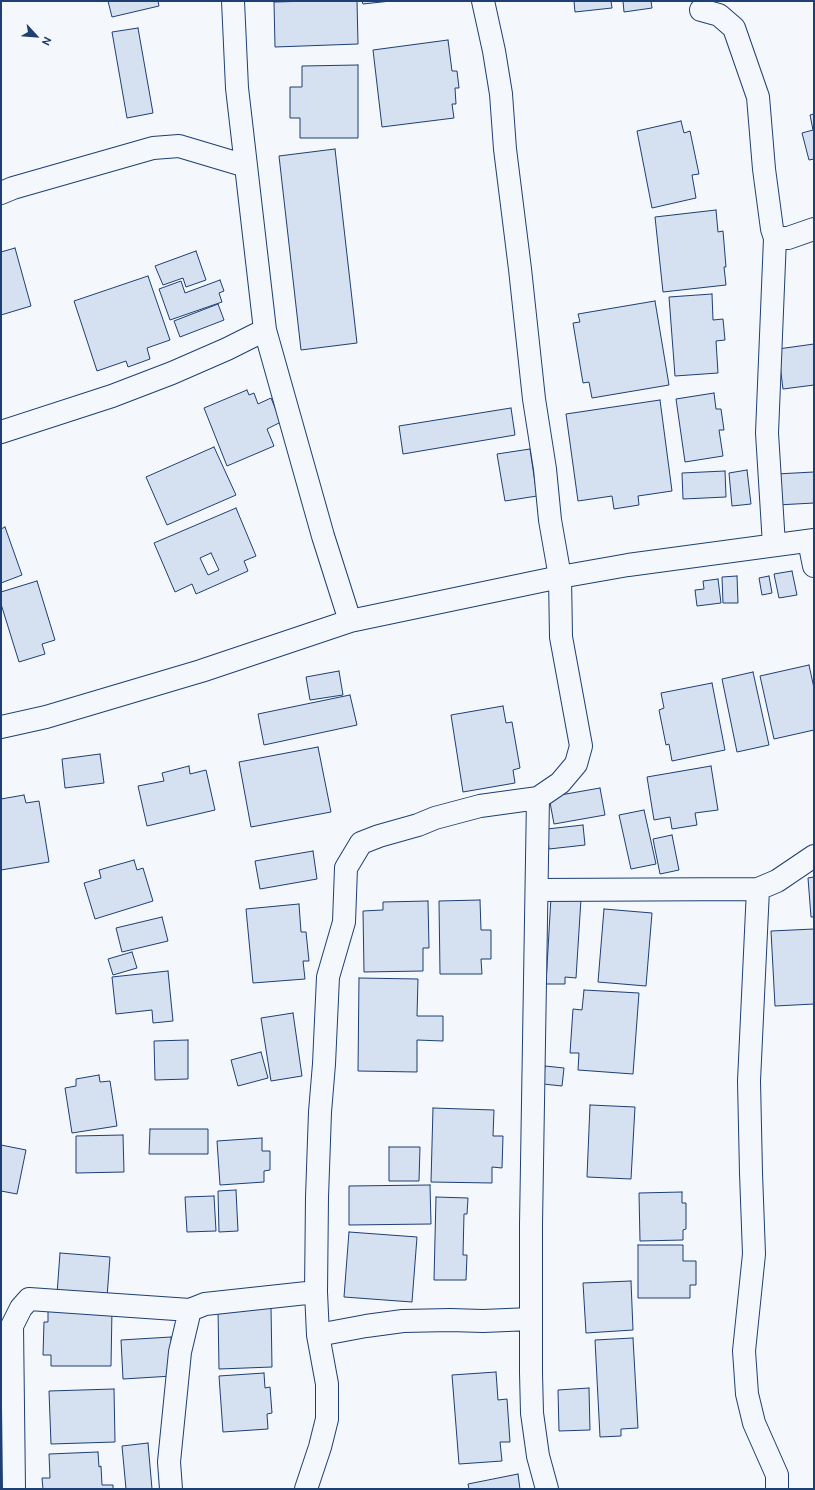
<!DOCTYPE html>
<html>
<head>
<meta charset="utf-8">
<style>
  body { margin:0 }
  #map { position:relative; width:815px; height:1490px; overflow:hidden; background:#f4f7fb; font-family:Ubuntu,sans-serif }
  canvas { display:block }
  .frame { position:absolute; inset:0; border:2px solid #1d3f73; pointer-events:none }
  .north { position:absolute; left:16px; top:16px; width:40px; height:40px; -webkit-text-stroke:3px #f4f7fb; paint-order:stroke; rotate:116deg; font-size:11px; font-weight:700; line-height:16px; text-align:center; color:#1d3f73 }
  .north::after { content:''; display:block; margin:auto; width:14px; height:18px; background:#1d3f73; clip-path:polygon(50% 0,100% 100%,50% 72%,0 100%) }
</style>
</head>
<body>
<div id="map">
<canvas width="815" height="1490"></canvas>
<div class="frame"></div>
<div class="north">N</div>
</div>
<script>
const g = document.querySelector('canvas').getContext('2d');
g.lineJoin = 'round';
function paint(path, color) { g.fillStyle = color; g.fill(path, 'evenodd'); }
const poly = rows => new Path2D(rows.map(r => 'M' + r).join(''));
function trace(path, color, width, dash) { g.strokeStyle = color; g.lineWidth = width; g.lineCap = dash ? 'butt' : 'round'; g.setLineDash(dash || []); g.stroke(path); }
const building = poly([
  [108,1,158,1,159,6,112,17,108,1],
  [312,1,357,1,358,44,275,47,274,2,312,1],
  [362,1,391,1,363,4,362,1],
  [574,1,611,1,612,8,575,12,574,1],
  [623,1,651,1,652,8,624,12,623,1],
  [138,28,153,113,127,118,112,32,138,28],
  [448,40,452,71,457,71,459,88,455,88,456,104,452,104,454,118,382,127,373,50,448,40],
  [358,65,358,138,300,138,300,118,290,118,290,87,302,87,302,66,358,65],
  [814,114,814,159,809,160,802,133,813,130,810,115,814,114],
  [681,121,684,133,690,131,699,174,692,175,696,198,652,208,637,131,681,121],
  [335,149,357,343,301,350,279,156,335,149],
  [716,210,718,232,723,231,726,267,724,267,726,285,663,292,655,217,716,210],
  [15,248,31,306,1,315,1,252,15,248],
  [196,251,206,280,186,287,183,278,163,285,155,266,196,251],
  [148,276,170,340,147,348,150,359,128,367,126,361,97,371,74,301,148,276],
  [220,280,224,291,219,293,222,302,170,320,159,289,181,281,185,293,220,280],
  [712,294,713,320,723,319,725,340,716,341,718,373,675,376,669,297,712,294],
  [655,301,669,385,592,398,589,382,583,383,573,323,580,322,578,314,655,301],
  [218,304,224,320,180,337,174,321,218,304],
  [814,344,814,385,783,389,778,349,814,344],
  [247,390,249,395,254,393,258,404,271,398,281,422,267,429,274,446,227,466,204,408,247,390],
  [714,393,716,409,721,409,724,430,719,430,723,456,685,462,676,399,714,393],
  [660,400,672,491,638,496,639,505,614,509,612,496,578,501,566,414,660,400],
  [511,408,515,435,403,454,399,426,511,408],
  [214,447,236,495,167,525,146,477,214,447],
  [530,449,537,496,505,501,497,454,530,449],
  [747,470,751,504,732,506,729,473,747,470],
  [725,471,726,497,683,499,682,473,725,471],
  [814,472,814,503,777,505,776,474,814,472],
  [236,508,256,556,244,561,248,571,196,594,192,584,175,592,154,543,236,508],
  [211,553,219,570,208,575,200,558,211,553],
  [5,527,22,575,1,583,1,529,5,527],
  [792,571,797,595,779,598,774,574,792,571],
  [737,576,738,603,723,603,722,577,737,576],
  [769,576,772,593,762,595,759,578,769,576],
  [718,579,721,603,697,606,695,590,704,589,703,581,718,579],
  [37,581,55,640,42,644,45,654,19,662,1,604,1,592,37,581],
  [809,665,814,688,814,730,774,739,760,676,809,665],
  [339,671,343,695,310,700,306,677,339,671],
  [753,672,769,745,737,752,722,679,753,672],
  [712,683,725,750,672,761,669,744,666,745,659,710,664,708,661,693,712,683],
  [350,695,357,725,264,745,258,714,350,695],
  [503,706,506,723,512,722,520,768,513,770,515,783,463,792,451,715,503,706],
  [318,747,331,812,251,827,239,762,318,747],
  [100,754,104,783,65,788,62,759,100,754],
  [189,766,190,774,206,770,215,810,147,826,138,786,164,781,162,773,189,766],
  [711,766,718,810,695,813,697,825,672,829,670,817,654,820,647,777,711,766],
  [600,788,605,815,554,824,549,797,600,788],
  [24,795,26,803,39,801,49,862,1,870,1,799,24,795],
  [644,810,656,864,631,869,619,815,644,810],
  [583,825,585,845,549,849,547,829,583,825],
  [672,835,679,870,660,874,653,839,672,835],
  [313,851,317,879,260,889,255,861,313,851],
  [134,860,137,870,143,868,153,901,95,919,84,883,101,878,99,870,134,860],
  [814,877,814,917,811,917,808,878,814,877],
  [551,897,581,899,576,978,565,977,565,984,546,984,551,897],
  [480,900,481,930,491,930,491,959,481,959,482,974,440,974,439,901,480,900],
  [428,901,429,948,423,948,423,971,364,972,363,911,383,910,383,902,428,901],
  [299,904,301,932,306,932,309,961,303,961,305,979,253,983,246,909,299,904],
  [604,909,652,913,646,986,598,982,604,909],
  [162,917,168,941,122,952,116,928,162,917],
  [814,929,814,1004,775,1006,771,931,814,929],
  [132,952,137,968,113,975,108,959,132,952],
  [168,971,173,1021,153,1023,152,1010,116,1014,112,977,168,971],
  [359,978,418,979,417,1016,443,1016,443,1041,417,1040,417,1072,358,1071,359,978],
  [584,990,639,993,633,1074,578,1070,579,1053,570,1053,573,1009,582,1010,584,990],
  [293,1013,302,1076,271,1081,261,1018,293,1013],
  [188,1040,188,1079,155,1080,154,1041,188,1040],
  [261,1052,268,1078,238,1086,231,1060,261,1052],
  [545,1066,564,1068,562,1086,543,1084,545,1066],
  [99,1075,100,1082,110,1081,117,1126,72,1133,65,1088,76,1086,76,1079,99,1075],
  [590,1105,635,1107,631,1179,587,1177,590,1105],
  [433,1108,494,1110,493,1136,503,1136,502,1168,492,1167,492,1183,431,1182,433,1108],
  [150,1129,208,1129,208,1154,149,1154,150,1129],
  [123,1135,124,1172,76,1173,76,1136,123,1135],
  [262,1138,262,1151,270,1151,270,1170,264,1171,264,1182,220,1185,217,1141,262,1138],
  [1,1145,26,1150,17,1194,1,1191,1,1145],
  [389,1147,420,1147,419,1181,389,1181,389,1147],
  [430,1185,431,1224,349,1225,349,1186,430,1185],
  [236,1190,238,1231,219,1232,218,1191,236,1190],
  [682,1192,682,1203,686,1203,686,1229,683,1230,683,1240,640,1241,639,1193,682,1192],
  [214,1196,216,1231,187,1232,185,1197,214,1196],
  [436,1197,468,1198,467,1214,464,1214,463,1255,467,1255,466,1280,434,1280,436,1197],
  [349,1232,417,1237,412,1302,344,1297,349,1232],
  [638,1245,683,1245,683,1261,696,1261,696,1285,690,1285,690,1298,638,1298,638,1245],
  [60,1253,110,1257,107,1297,57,1294,60,1253],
  [631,1281,633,1330,586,1333,583,1283,631,1281],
  [271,1307,272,1367,219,1369,218,1309,271,1307],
  [48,1309,112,1309,111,1366,51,1366,51,1355,43,1355,44,1322,48,1322,48,1309],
  [171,1337,172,1376,123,1379,121,1340,171,1337],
  [633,1338,638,1428,621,1429,621,1436,600,1437,595,1340,633,1338],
  [496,1372,498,1400,507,1399,510,1442,500,1442,502,1461,459,1464,452,1375,496,1372],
  [264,1373,265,1388,270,1387,272,1413,267,1414,268,1429,223,1432,219,1376,264,1373],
  [589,1388,590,1430,559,1431,558,1390,589,1388],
  [114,1389,115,1442,51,1444,49,1391,114,1389],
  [148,1443,152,1489,126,1489,122,1446,148,1443],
  [98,1452,99,1467,101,1466,102,1485,113,1485,113,1489,43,1489,42,1478,50,1478,49,1454,98,1452],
  [518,1474,520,1489,469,1489,468,1484,518,1474]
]);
const minor = poly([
  [233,1,237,88,265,330,323,536,350,621],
  [701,10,719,15,734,28,758,97,764,169,772,229,775,238,767,433,774,545],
  [1,193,13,188,153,148,179,146,246,166],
  [775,238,788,238,814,229],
  [1,432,112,396,172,373,227,349,265,330],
  [809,541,814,566],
  [1,727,46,717,201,671,350,621,560,577,628,565,814,540],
  [538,798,531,1224,531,1373,532,1413,538,1456,547,1489],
  [758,889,749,1081,751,1173,754,1254,744,1351,747,1394,754,1423,777,1475,777,1489],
  [537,890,758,889,777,881,814,856],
  [318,1335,366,1326,403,1321,450,1320,483,1321,531,1319],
  [14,1489,12,1326,21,1308,29,1299,190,1310],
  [171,1489,169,1462,180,1352,190,1310,205,1304,316,1292],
  [306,1489,320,1447,327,1419,327,1384,318,1335,316,1292,317,1197,320,1112,324,1064,328,977,344,922,346,868,361,843,379,836,418,825,435,818,480,806,538,798,560,783,576,764,581,746,561,637,560,577,550,520,545,469,534,399,520,269,505,149,501,94,494,51,483,1]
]);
paint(building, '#d5e0f0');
trace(building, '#1d3f73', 1);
trace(minor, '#1d3f73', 24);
trace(minor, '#f4f7fb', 22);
</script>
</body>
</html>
